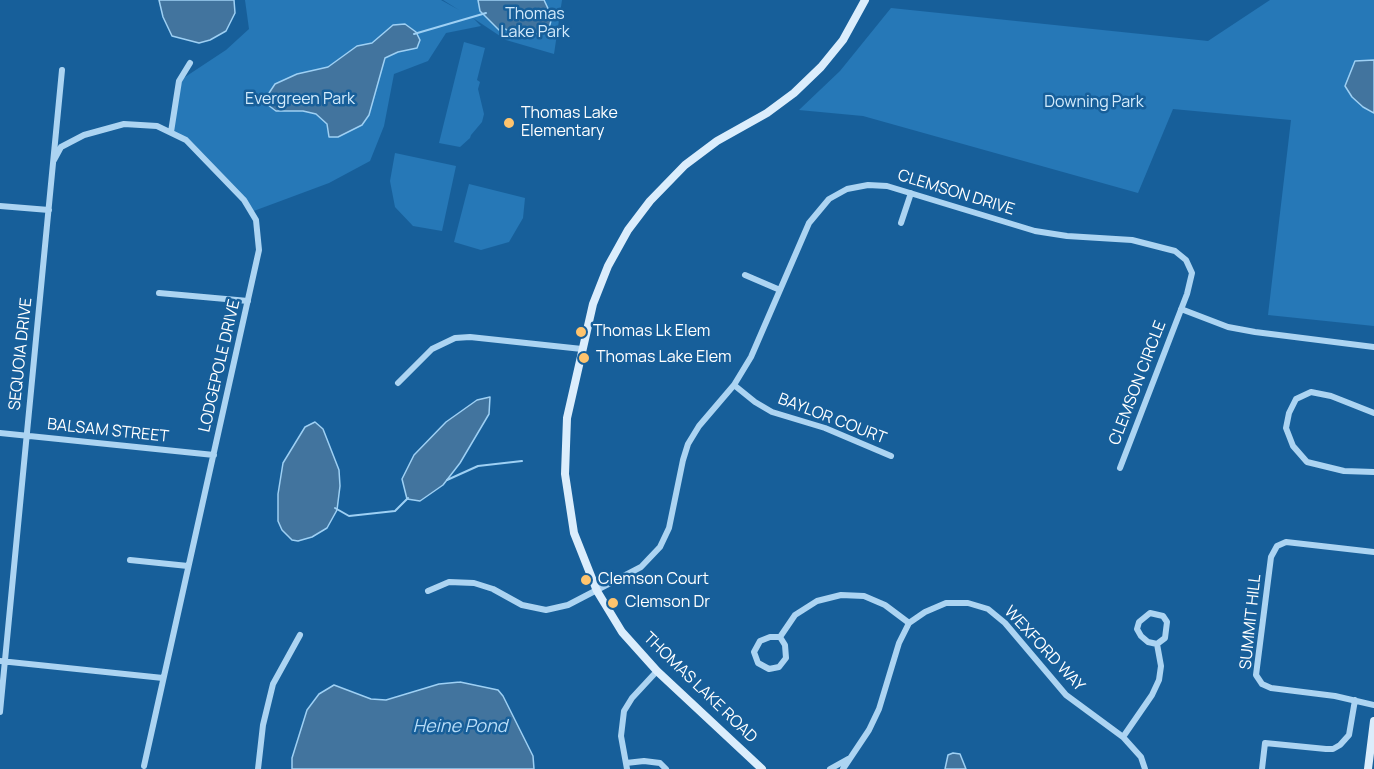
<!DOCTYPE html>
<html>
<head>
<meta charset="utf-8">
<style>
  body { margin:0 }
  canvas { display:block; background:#175f9a }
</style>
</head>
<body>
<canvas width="1374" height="769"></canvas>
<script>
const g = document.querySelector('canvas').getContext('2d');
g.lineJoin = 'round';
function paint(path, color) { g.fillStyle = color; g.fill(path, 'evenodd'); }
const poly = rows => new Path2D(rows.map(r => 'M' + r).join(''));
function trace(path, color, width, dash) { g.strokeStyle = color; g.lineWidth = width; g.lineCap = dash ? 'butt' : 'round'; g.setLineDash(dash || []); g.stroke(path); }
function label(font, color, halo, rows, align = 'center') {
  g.font = font + ' Manrope,sans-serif'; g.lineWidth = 5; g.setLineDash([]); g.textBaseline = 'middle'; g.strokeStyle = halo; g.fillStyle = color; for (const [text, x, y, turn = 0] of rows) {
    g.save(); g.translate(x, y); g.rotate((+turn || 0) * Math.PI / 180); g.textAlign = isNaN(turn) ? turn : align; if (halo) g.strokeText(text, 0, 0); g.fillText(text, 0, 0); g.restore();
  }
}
const green = poly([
  [245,0,441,0,459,10,443,0,562,0,554,54,506,40,473,18,481,26,446,33,428,61,394,74,384,126,370,161,329,183,251,212,240,196,186,140,171,132,179,81,226,50,249,29],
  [1270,0,1374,0,1374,326,1268,315,1291,120,1173,109,1138,193,863,116,799,110,840,71,891,8,1208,41],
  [464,42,485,48,477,80,480,82,478,89,484,114,482,122,471,135,470,138,460,147,439,143],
  [395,153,456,166,442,231,413,226,395,207,390,181],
  [469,184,525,198,523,218,509,242,481,250,454,242]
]);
const water = poly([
  [159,0,234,0,235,13,226,31,210,40,199,43,172,36,163,17,159,0],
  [478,0,544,0,552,17,548,32,522,36,505,29,499,30,480,11,478,0],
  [405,24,416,32,420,40,417,48,398,52,385,58,369,115,362,125,338,137,329,137,327,124,316,114,303,111,276,111,268,105,267,96,275,84,297,74,328,67,357,46,372,43,393,25,405,24],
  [1374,60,1374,113,1363,107,1352,97,1345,86,1355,61,1374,60],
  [490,397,489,414,460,463,443,485,420,501,407,499,402,479,414,455,446,422,477,400,490,397],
  [315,422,323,429,339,470,340,486,337,510,327,528,312,537,298,541,292,540,282,530,278,521,278,494,283,463,305,427,315,422],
  [460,682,498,690,503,696,533,756,534,769,292,769,292,758,307,710,319,694,334,685,371,699,386,700,439,684,460,682],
  [953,753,960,754,966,769,945,769,948,755,953,753]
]);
const stream = poly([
  [414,34,486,13],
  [447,480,478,466,522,461],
  [335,508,349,516,395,511,408,498]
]);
const street = poly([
  [171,132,179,81,190,63],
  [54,160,61,147,84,135,124,124,157,126,186,140,244,200,256,220,259,250,144,766],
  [0,206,49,210],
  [901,223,911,193],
  [745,275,780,290],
  [159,293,248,301],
  [1181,309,1228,327,1255,332,1374,347],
  [398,383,432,349,455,338,470,337,582,349],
  [734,385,755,402,772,412,825,428,891,456],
  [1374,413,1331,396,1311,392,1296,399,1289,413,1286,428,1293,446,1307,462,1344,471,1374,472],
  [0,433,214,455],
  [1374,552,1286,542,1277,546,1271,557,1256,675,1262,684,1271,688,1335,696,1374,705],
  [130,560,188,566],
  [428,591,449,582,474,583,493,589,522,605,546,610,568,605,641,567,660,547,669,528,683,460,688,444,699,426,734,385,751,357,809,223,829,199,847,189,868,185,887,186,1035,231,1067,236,1132,240,1175,251,1186,260,1192,273,1187,294,1120,468],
  [780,637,785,645,786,658,779,667,769,669,758,663,754,652,760,641,770,637,780,637,795,615,817,601,841,595,864,596,885,605,909,623],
  [0,661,163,678],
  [0,712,62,70],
  [1123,737,1152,695,1159,680,1161,666,1157,644,1165,638,1167,622,1163,616,1150,613,1139,622,1137,629,1141,636,1148,642,1157,644],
  [626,763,644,761,660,763,666,769],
  [258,769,263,725,273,684,300,635],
  [627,769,621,736,624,711,632,698,657,671],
  [830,769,848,759],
  [843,769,869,730,879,709,899,643,909,623,925,612,946,603,968,603,988,609,1005,623,1066,695,1123,737,1141,757,1145,769],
  [1262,769,1265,743,1326,749,1333,749,1340,745,1349,735,1355,700]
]);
const secondary = poly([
  [762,769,657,671,622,632,597,591,574,533,565,474,567,418,593,304,608,266,628,230,650,201,685,165,717,141,767,113,794,93,821,67,843,40,865,0],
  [1368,769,1374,721]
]);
const markers = [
  [509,123,6,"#ffc46d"],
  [581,332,6,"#ffc46d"],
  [584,358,6,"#ffc46d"],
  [586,580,6,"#ffc46d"],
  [613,603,6,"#ffc46d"]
];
const parkNames = [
  ["Thomas",535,15],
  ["Lake Park",535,33],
  ["Evergreen Park",300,100],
  ["Downing Park",1094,103]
];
const poiNames = [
  ["Thomas Lake",521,114],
  ["Elementary",521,132],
  ["Thomas Lk Elem",593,332],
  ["Thomas Lake Elem",596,358],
  ["Clemson Court",598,580],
  ["Clemson Dr",625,603]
];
const streetNames = [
  ["CLEMSON DRIVE",956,193,17],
  ["SEQUOIA DRIVE",21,354,-84],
  ["LODGEPOLE DRIVE",220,366,-77],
  ["CLEMSON CIRCLE",1138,383,-69],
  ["BAYLOR COURT",832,419,21],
  ["BALSAM STREET",108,431,6],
  ["SUMMIT HILL",1251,622,-84],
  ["WEXFORD WAY",1044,649,47],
  ["THOMAS LAKE ROAD",700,688,44]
];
const waterNames = [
  ["Heine Pond",460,727]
];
paint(green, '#2678b7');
paint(water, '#42749e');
trace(water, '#9ed0f4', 1.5);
trace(stream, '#9ed0f4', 2);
trace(street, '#acd4f2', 6);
trace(secondary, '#dbedfc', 8);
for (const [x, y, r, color] of markers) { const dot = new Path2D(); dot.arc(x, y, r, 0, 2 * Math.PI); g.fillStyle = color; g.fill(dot); trace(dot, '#175f9a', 2); }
label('16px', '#d3ebfc', '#175f9a', parkNames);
label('16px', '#fff', '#175f9a', poiNames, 'left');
label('16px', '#fff', '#175f9a', streetNames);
label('italic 18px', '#b8ddf8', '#175f9a', waterNames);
</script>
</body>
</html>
